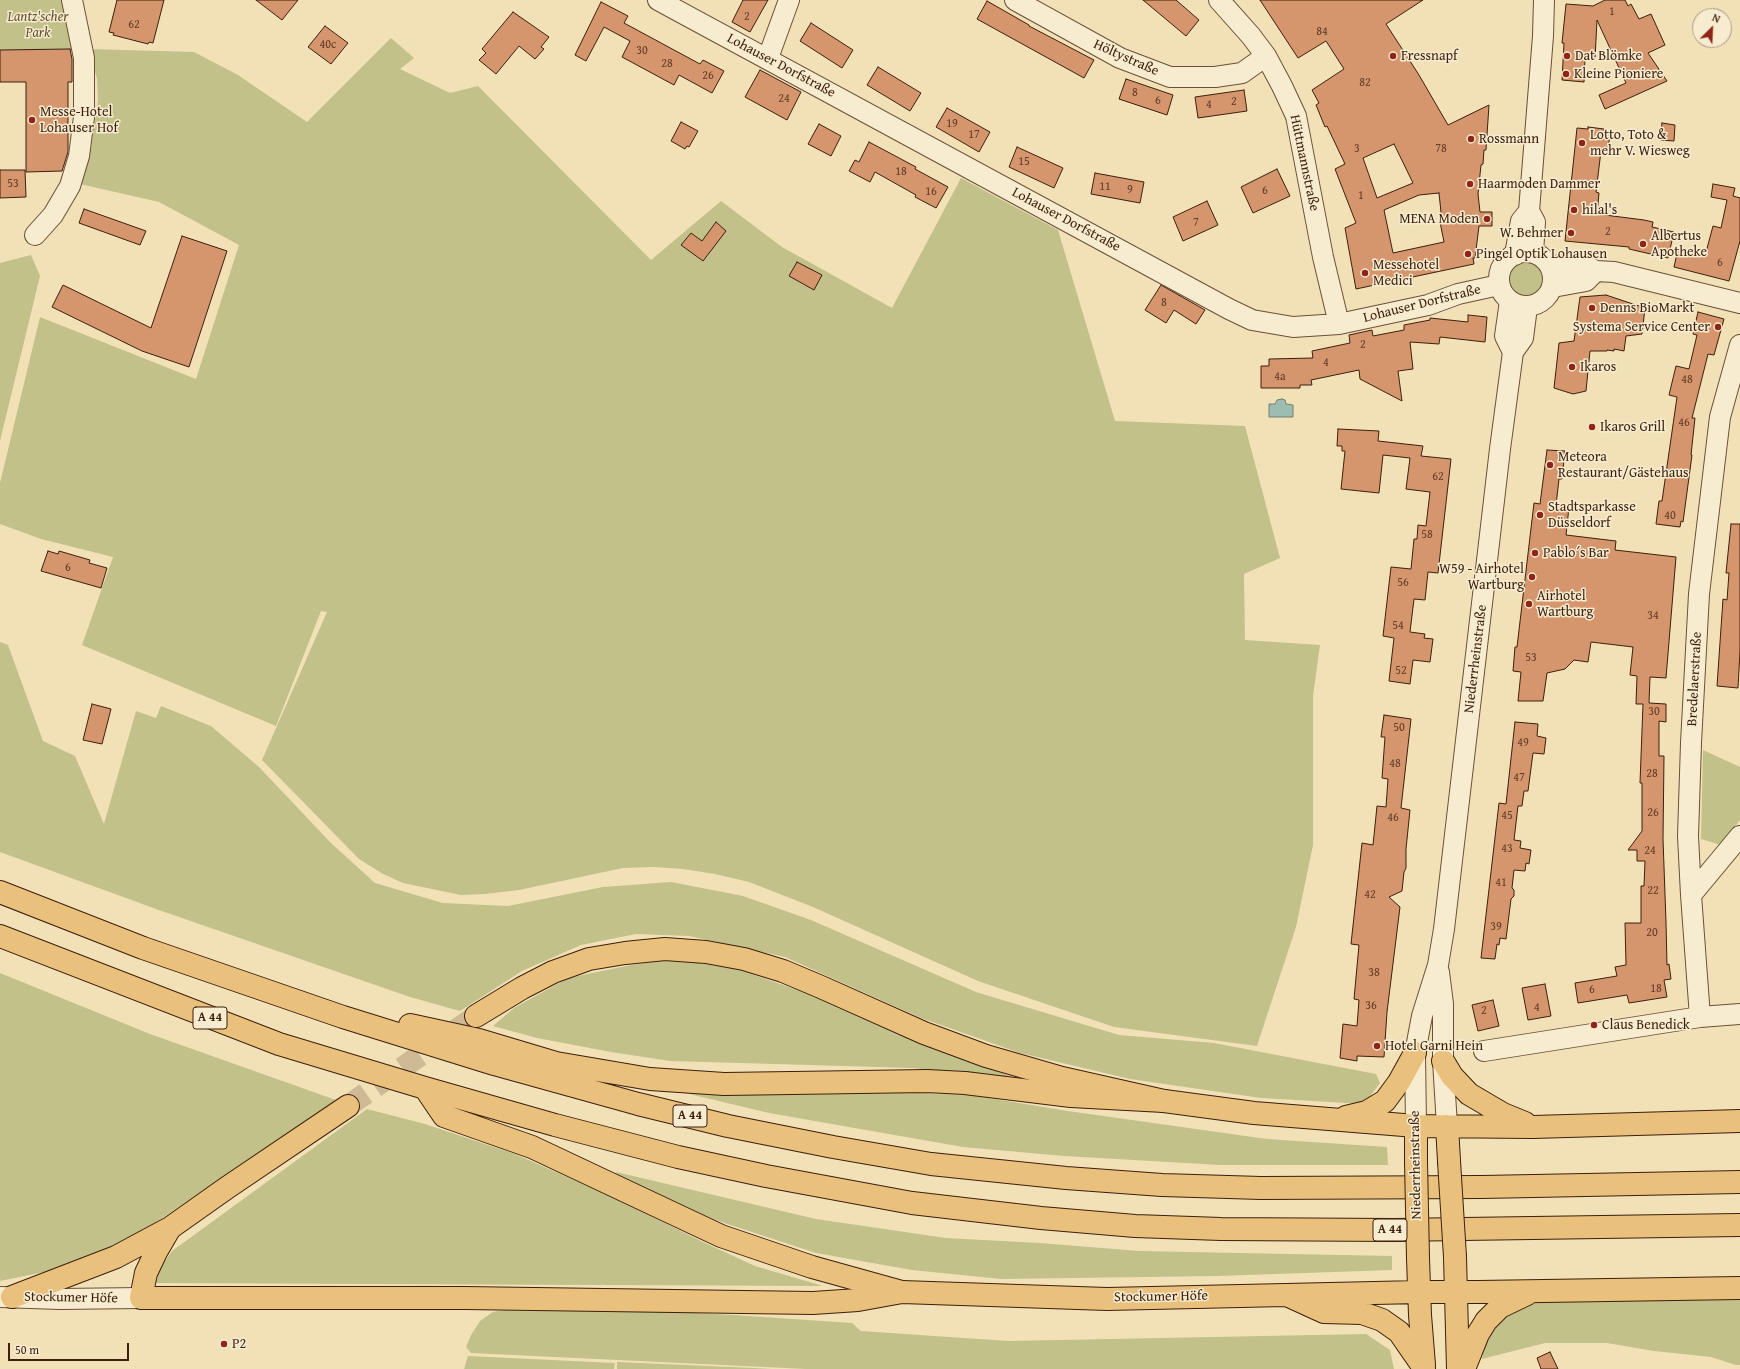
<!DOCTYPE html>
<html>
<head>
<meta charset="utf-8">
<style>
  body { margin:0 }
  #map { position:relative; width:1740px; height:1369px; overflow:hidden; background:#f2e1b7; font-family:"Gentium Book Plus",serif }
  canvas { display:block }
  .north { position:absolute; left:1692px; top:8px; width:40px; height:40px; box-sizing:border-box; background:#f7ecd0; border:1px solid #ac9a82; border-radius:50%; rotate:24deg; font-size:11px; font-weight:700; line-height:16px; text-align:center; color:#3c1f0e }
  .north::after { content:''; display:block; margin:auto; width:14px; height:18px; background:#8f2418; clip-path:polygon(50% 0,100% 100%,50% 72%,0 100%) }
  .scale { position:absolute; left:8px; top:1343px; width:121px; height:18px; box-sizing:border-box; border:2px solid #3c1f0e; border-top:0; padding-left:5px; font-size:12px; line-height:14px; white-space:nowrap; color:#3c1f0e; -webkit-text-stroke:3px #f7ecd0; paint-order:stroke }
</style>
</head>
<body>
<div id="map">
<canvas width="1740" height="1369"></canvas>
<div class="north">N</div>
<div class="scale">50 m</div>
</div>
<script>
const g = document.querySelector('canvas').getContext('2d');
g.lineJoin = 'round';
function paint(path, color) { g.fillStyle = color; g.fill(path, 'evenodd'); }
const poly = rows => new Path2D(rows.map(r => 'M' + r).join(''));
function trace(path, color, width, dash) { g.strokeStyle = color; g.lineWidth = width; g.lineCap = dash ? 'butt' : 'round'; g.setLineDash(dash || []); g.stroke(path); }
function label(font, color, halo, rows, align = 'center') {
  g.font = font + ' "Gentium Book Plus",serif'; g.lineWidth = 3; g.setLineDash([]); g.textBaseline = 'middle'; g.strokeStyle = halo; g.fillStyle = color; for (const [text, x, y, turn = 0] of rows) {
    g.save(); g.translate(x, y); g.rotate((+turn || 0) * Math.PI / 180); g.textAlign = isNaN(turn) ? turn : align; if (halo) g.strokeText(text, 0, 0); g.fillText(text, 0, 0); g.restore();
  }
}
const green = poly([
  [0,0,66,0,76,49,0,50],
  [391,38,414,58,400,69,450,93,478,86,651,260,721,201,782,247,892,308,961,178,1058,230,1115,421,1245,426,1280,558,1244,574,1245,640,1320,645,1313,696,1313,845,1296,927,1257,1046,1114,1027,978,981,813,907,749,882,715,874,683,869,654,867,623,868,519,890,485,894,461,895,403,883,383,874,359,859,262,760,327,612,321,611,276,726,82,645,113,557,41,539,0,524,0,483,40,317,196,379,239,245,159,202,80,184,91,146,98,100,97,79,89,49,194,52,238,75,307,122],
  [31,255,40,276,0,441,0,263],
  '1506 280a20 20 0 1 1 40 0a20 20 0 1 1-40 0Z',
  [0,642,8,645,43,741,75,756,104,824,136,711,156,718,161,706,211,726,259,767,331,843,375,883,443,903,508,906,603,887,671,882,743,896,811,920,976,992,1119,1035,1214,1043,1376,1074,1380,1083,1364,1104,1261,1098,1130,1079,1020,1053,921,1018,785,957,689,936,636,934,581,945,522,971,460,1011,410,997,156,909,0,852],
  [1703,750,1740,767,1740,820,1721,845,1701,839],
  [673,959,737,969,812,995,902,1036,1018,1079,913,1068,670,1061,611,1052,537,1038,493,1026,514,1008,568,978,631,965],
  [0,973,150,1034,336,1100,115,1250,69,1267,0,1281],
  [660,1087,880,1091,970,1095,1068,1111,1267,1139,1387,1147,1388,1165,1220,1165,1064,1156,963,1147,769,1113],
  [367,1109,425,1124,515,1154,615,1198,705,1243,755,1266,823,1286,155,1283,160,1268,172,1251],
  [616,1172,816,1219,946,1238,1040,1243,1139,1251,1392,1256,1392,1270,1218,1276,1001,1279,912,1270,816,1253,712,1219,617,1175],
  [1740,1298,1740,1365,1736,1365,1711,1357,1654,1351,1607,1343,1545,1343,1482,1359,1484,1348,1491,1331,1489,1326,1521,1303,1545,1301],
  [505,1310,657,1311,734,1315,852,1323,861,1331,1008,1341,1366,1334,1390,1350,1394,1369,806,1369,471,1353,466,1347,471,1335,480,1321,493,1312],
  [468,1356,615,1363,614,1369,464,1369],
  [617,1362,754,1368,772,1369,617,1369]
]);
const water = poly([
  [1282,399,1285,400,1286,404,1293,405,1293,417,1269,417,1269,404,1275,404,1277,400,1282,399]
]);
const building = poly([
  [117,0,164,0,153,43,149,42,148,44,113,35,114,33,109,32,117,0],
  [256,0,298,0,282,20,256,0],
  [743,0,768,0,750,32,732,22,743,0],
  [1143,0,1176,0,1199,20,1186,36,1143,0],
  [1260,0,1423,0,1386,24,1419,75,1448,125,1489,105,1486,150,1484,150,1483,164,1481,165,1478,194,1480,212,1492,212,1492,226,1479,226,1475,258,1473,258,1474,264,1356,289,1345,228,1356,223,1335,169,1345,164,1327,126,1325,127,1316,105,1319,103,1312,90,1344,69,1326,41,1298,58,1260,0],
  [1394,144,1413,183,1377,198,1363,158,1394,144],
  [1439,193,1442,222,1440,222,1444,242,1393,253,1384,210,1419,195,1439,193],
  [1605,0,1625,0,1628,6,1631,4,1639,19,1651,14,1665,45,1648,53,1667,81,1605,109,1599,95,1626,83,1597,20,1595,59,1585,58,1584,82,1562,80,1564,43,1562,43,1566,4,1593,6,1605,0],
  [987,1,1029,25,1029,26,1094,60,1084,78,977,19,987,1],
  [601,2,628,16,624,23,700,64,703,60,724,71,712,93,679,75,674,85,622,57,630,41,604,27,586,61,575,55,601,2],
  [513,12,549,37,541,47,544,49,535,59,519,46,496,74,479,60,486,53,482,49,513,12],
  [811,23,853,50,842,68,800,41,811,23],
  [325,26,348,43,331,64,308,47,325,26],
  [70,49,72,59,72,82,68,82,68,152,62,171,26,172,26,82,0,82,0,50,70,49],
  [878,67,921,93,910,111,867,85,878,67],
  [760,70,801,92,787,120,745,97,760,70],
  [1126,79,1173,95,1167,115,1119,99,1126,79],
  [1244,90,1247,111,1198,118,1195,97,1244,90],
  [947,108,990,132,979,152,936,127,947,108],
  [681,122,698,131,689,147,687,146,685,149,671,141,681,122],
  [1662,123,1675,125,1674,141,1660,140,1662,123],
  [819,124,841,136,831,156,808,144,819,124],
  [1588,127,1604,129,1604,131,1610,132,1608,152,1601,151,1596,192,1599,193,1597,214,1644,220,1653,222,1652,227,1674,232,1668,258,1629,249,1629,247,1565,241,1577,128,1588,129,1588,127],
  [869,142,916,167,915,169,948,187,936,208,915,197,916,195,875,172,870,182,849,171,855,160,859,162,869,142],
  [1017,147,1063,168,1054,188,1009,167,1017,147],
  [1277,169,1290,196,1253,213,1241,187,1277,169],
  [0,170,25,170,26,197,0,198,0,170],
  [1095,173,1144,182,1140,203,1091,194,1095,173],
  [1713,184,1735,188,1733,196,1740,198,1740,241,1729,281,1674,267,1678,249,1705,256,1713,226,1721,228,1727,200,1711,197,1713,184],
  [1207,201,1218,225,1183,241,1173,217,1207,201],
  [84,209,146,231,140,245,79,223,84,209],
  [716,222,726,231,703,261,681,245,691,233,702,241,716,222],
  [182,236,227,251,189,367,142,351,52,307,63,285,151,328,182,236],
  [797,262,822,275,814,290,789,276,797,262],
  [1161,285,1205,310,1196,324,1174,310,1166,323,1145,310,1161,285],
  [1606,295,1645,308,1642,334,1626,336,1624,351,1614,349,1614,351,1607,350,1607,351,1590,351,1586,391,1573,394,1554,388,1559,343,1574,341,1580,297,1606,295],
  [1698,312,1724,319,1714,355,1708,354,1692,418,1695,418,1691,455,1692,455,1683,522,1681,521,1680,527,1656,524,1659,501,1662,501,1677,397,1669,395,1676,366,1689,369,1697,335,1693,334,1698,312],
  [1468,315,1487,317,1485,342,1440,337,1439,344,1410,342,1413,369,1398,371,1402,401,1360,379,1359,370,1311,380,1312,385,1300,385,1300,388,1261,388,1261,366,1269,366,1269,359,1313,358,1312,351,1350,343,1349,335,1372,330,1373,336,1404,330,1404,325,1430,320,1430,318,1468,322,1468,315],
  [1338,429,1379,431,1378,441,1423,446,1421,456,1451,459,1438,573,1428,572,1425,600,1414,599,1410,632,1425,634,1424,638,1433,639,1430,662,1413,660,1410,684,1389,681,1394,638,1383,636,1391,567,1411,569,1414,539,1417,539,1418,525,1426,526,1430,492,1406,489,1410,458,1383,455,1379,493,1341,489,1345,451,1342,451,1342,446,1337,446,1338,429],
  [1547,450,1565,451,1562,479,1559,479,1556,505,1569,507,1566,535,1616,541,1615,550,1676,557,1666,678,1650,677,1649,703,1666,704,1666,722,1659,721,1659,756,1664,756,1663,839,1666,922,1667,965,1669,964,1671,979,1664,980,1667,997,1629,1003,1627,995,1578,1003,1575,983,1617,976,1615,967,1626,965,1625,923,1641,923,1641,886,1644,886,1645,861,1637,861,1637,850,1628,850,1642,831,1642,783,1640,783,1643,704,1636,704,1637,676,1630,675,1633,647,1591,642,1588,662,1574,660,1565,669,1547,673,1543,701,1518,701,1521,672,1513,671,1515,647,1517,647,1534,503,1540,504,1547,450],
  [1731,524,1740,524,1740,651,1738,688,1717,686,1723,599,1727,600,1729,573,1726,573,1731,524],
  [48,551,58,554,59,551,90,560,89,563,107,568,101,588,41,571,48,551],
  [92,704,111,709,102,744,83,740,92,704],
  [1384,715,1411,719,1401,808,1410,810,1406,849,1406,868,1404,872,1402,891,1389,897,1400,907,1387,1012,1384,1057,1357,1056,1357,1061,1340,1058,1343,1024,1357,1026,1359,1000,1354,999,1359,945,1351,944,1362,843,1373,845,1377,806,1386,807,1388,779,1382,778,1385,737,1381,737,1384,715],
  [1515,722,1538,724,1537,736,1546,738,1544,754,1533,753,1528,791,1524,791,1522,806,1518,806,1514,840,1521,841,1520,848,1531,850,1529,864,1526,863,1525,871,1514,870,1512,888,1514,890,1514,896,1511,899,1506,939,1500,938,1499,945,1497,944,1495,959,1481,958,1499,803,1506,804,1515,722],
  [1545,984,1551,1016,1528,1020,1522,988,1545,984],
  [1493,1000,1499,1026,1478,1031,1472,1005,1493,1000],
  [1550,1352,1558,1369,1541,1369,1537,1358,1550,1352]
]);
const majorTunnel = poly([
  [348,1106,476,1016]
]);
const minor = poly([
  [658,0,1229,309,1252,320,1293,327,1339,324,1428,305,1458,294,1499,285],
  [1015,0,1120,58,1170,77,1215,77,1242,73,1266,56],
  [1219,0,1251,36,1266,56,1282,86,1296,116,1323,257,1339,324],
  [768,58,789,0],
  [35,235,53,215,70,186,79,156,84,117,84,58,72,0],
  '1499 279a27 27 0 1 1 54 0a27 27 0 1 1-54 0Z',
  [1533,253,1535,222,1529,211,1543,36,1544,0],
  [1515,255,1521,221,1529,211],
  [1550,266,1584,265,1596,271,1614,272,1740,303],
  [1553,287,1586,281,1596,271],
  [1510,301,1505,336,1513,352],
  [1691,895,1740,836],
  [1439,972,1443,1004,1443,1061,1447,1126],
  [1700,1017,1691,895,1688,836,1691,743,1699,594,1720,417,1740,345],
  [1484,1051,1700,1017,1740,1014],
  [1416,1126,1415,1053,1422,1016,1438,965,1444,929,1500,449,1513,352,1523,338,1527,307],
  [0,1297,60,1299,141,1298]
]);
const major = poly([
  [476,1016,522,988,553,972,589,959,625,953,665,949,706,952,744,959,783,971,821,987,924,1033,986,1056,1062,1078,1164,1101,1254,1113,1416,1126,1533,1127,1740,1121],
  [1443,1061,1452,1076,1469,1094,1503,1114,1525,1123],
  [1346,1117,1367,1112,1385,1101,1399,1082,1415,1053],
  [1447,1126,1449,1161],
  [1416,1161,1416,1126],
  [170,1228,156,1252,146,1273,141,1298,465,1298,813,1303,858,1300,902,1292,1107,1299,1419,1292,1478,1292,1740,1288],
  [1455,1257,1458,1369],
  [1418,1258,1420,1315,1424,1365],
  [1289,1296,1324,1312,1362,1313,1382,1320,1399,1332,1424,1368],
  [12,1297,116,1257,170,1228,228,1187,348,1106],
  [1464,1369,1478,1334,1486,1321,1500,1307,1527,1294]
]);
const highway = poly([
  [0,892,143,948,343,1017,494,1064,638,1104,728,1126,833,1147,931,1164,1066,1178,1162,1185,1261,1188,1482,1187,1740,1182],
  [0,936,279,1044,425,1088,555,1125,678,1157,766,1176,912,1203,1041,1218,1135,1226,1221,1229,1394,1230,1740,1225],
  [410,1025,479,1040,556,1063,650,1079,724,1084,927,1081,965,1083,1071,1096,1164,1101],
  [425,1088,444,1116,532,1147,721,1236,812,1267,902,1292]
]);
const majorBridge = poly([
  [1416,1161,1418,1258],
  [1449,1161,1455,1257]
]);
const markers = [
  [1393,56,4,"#8f2418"],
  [1567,56,4,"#8f2418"],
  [1566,74,4,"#8f2418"],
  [32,120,4,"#8f2418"],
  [1471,139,4,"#8f2418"],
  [1582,143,4,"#8f2418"],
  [1470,184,4,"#8f2418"],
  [1574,210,4,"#8f2418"],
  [1487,219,4,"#8f2418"],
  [1571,233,4,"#8f2418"],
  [1643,244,4,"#8f2418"],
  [1468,254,4,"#8f2418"],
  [1365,273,4,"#8f2418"],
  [1592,308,4,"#8f2418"],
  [1718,327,4,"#8f2418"],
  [1572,367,4,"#8f2418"],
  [1592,427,4,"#8f2418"],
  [1550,465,4,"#8f2418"],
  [1540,515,4,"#8f2418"],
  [1535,553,4,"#8f2418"],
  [1532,577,4,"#8f2418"],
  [1529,604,4,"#8f2418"],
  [1594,1025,4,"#8f2418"],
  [1377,1046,4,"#8f2418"],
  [224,1344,4,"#8f2418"]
];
const numberNames = [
  ["1",1612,12],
  ["2",747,17],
  ["62",134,25],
  ["84",1322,32],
  ["40c",328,45],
  ["30",642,51],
  ["28",667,64],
  ["26",708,76],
  ["82",1365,83],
  ["8",1135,93],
  ["24",784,99],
  ["6",1158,101],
  ["2",1234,102],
  ["4",1209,105],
  ["19",952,124],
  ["17",974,135],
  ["3",1357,149],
  ["78",1441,149],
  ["15",1024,162],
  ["18",901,172],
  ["53",13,184],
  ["11",1105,187],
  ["9",1130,190],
  ["6",1265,191],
  ["16",931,192],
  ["1",1361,196],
  ["7",1196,223],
  ["2",1608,232],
  ["6",1720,263],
  ["8",1164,303],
  ["2",1363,345],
  ["4",1326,363],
  ["4a",1280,377],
  ["48",1687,380],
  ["46",1684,423],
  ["62",1438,477],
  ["40",1670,516],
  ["58",1427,535],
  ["6",68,568],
  ["56",1403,583],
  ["34",1653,616],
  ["54",1398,626],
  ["53",1531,658],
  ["52",1401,671],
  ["30",1654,712],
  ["50",1399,728],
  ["49",1523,743],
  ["48",1395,764],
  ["28",1652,774],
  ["47",1519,778],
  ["26",1653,813],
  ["45",1507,816],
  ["46",1393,818],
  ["43",1507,849],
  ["24",1650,851],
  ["41",1501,883],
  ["22",1653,891],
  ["42",1370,895],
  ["39",1496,927],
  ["20",1652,933],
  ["38",1374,973],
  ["18",1656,989],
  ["6",1592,990],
  ["36",1371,1006],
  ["4",1537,1008],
  ["2",1484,1011]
];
const shields = [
  [210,1018,34],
  [690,1116,34],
  [1390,1230,34]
];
const shieldNames = [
  ["A 44",210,1018],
  ["A 44",690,1116],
  ["A 44",1390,1230]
];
const parkNames = [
  ["Lantz'scher",38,17],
  ["Park",38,33]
];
const poiNames = [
  ["Fressnapf",1401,56],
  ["Dat Blömke",1575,56],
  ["Kleine Pioniere",1574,74],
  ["Messe-Hotel",40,112],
  ["Lohauser Hof",40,128],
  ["Lotto, Toto &",1590,135],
  ["mehr V. Wiesweg",1590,151],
  ["Rossmann",1479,139],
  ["Haarmoden Dammer",1478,184],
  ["hilal's",1582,210],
  ["MENA Moden",1479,219,"right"],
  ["W. Behmer",1563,233,"right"],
  ["Albertus",1651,236],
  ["Apotheke",1651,252],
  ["Pingel Optik Lohausen",1476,254],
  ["Messehotel",1373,265],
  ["Medici",1373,281],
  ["Denns BioMarkt",1600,308],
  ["Systema Service Center",1710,327,"right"],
  ["Ikaros",1580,367],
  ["Ikaros Grill",1600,427],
  ["Meteora",1558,457],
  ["Restaurant/Gästehaus",1558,473],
  ["Stadtsparkasse",1548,507],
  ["Düsseldorf",1548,523],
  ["Pablo´s Bar",1543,553],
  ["W59 - Airhotel",1524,569,"right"],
  ["Wartburg",1524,585,"right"],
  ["Airhotel",1537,596],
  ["Wartburg",1537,612],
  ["Claus Benedick",1602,1025],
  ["Hotel Garni Hein",1385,1046],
  ["P2",232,1344]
];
const streetNames = [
  ["Höltystraße",1126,58,24],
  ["Lohauser Dorfstraße",781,66,28],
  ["Hüttmannstraße",1304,163,78],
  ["Lohauser Dorfstraße",1066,220,28],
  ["Lohauser Dorfstraße",1422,304,-14],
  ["Niederrheinstraße",1476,659,-83],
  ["Bredelaerstraße",1695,679,-87],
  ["Niederrheinstraße",1416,1165,-91],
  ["Stockumer Höfe",1161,1297,-1],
  ["Stockumer Höfe",71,1298,1]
];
paint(green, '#c2c189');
paint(water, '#9bbdb2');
trace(water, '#757e70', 1);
paint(building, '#d5956d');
trace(building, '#3c1f0e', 1);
trace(majorTunnel, '#ceba95', 22, [22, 11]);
trace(minor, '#6a5038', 22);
trace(major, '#3c1f0e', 24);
trace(highway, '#3c1f0e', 24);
trace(minor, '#f7ecd0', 20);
trace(major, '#e9c07c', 22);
trace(highway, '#e9c07c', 22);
trace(majorBridge, '#3c1f0e', 24, []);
trace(majorBridge, '#e9c07c', 22);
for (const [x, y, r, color] of markers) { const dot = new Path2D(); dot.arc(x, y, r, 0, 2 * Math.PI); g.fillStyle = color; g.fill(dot); trace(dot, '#f7ecd0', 1.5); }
label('12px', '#623c26', null, numberNames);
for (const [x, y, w] of shields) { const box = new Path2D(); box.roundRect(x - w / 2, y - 11, w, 22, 3); g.fillStyle = '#f7ecd0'; g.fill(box); trace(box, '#3c1f0e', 1); }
label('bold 13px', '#3c1f0e', null, shieldNames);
label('italic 14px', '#645033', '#f7ecd0', parkNames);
label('14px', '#3c1f0e', '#f7ecd0', poiNames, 'left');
label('14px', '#3c1f0e', '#f7ecd0', streetNames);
</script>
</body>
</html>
